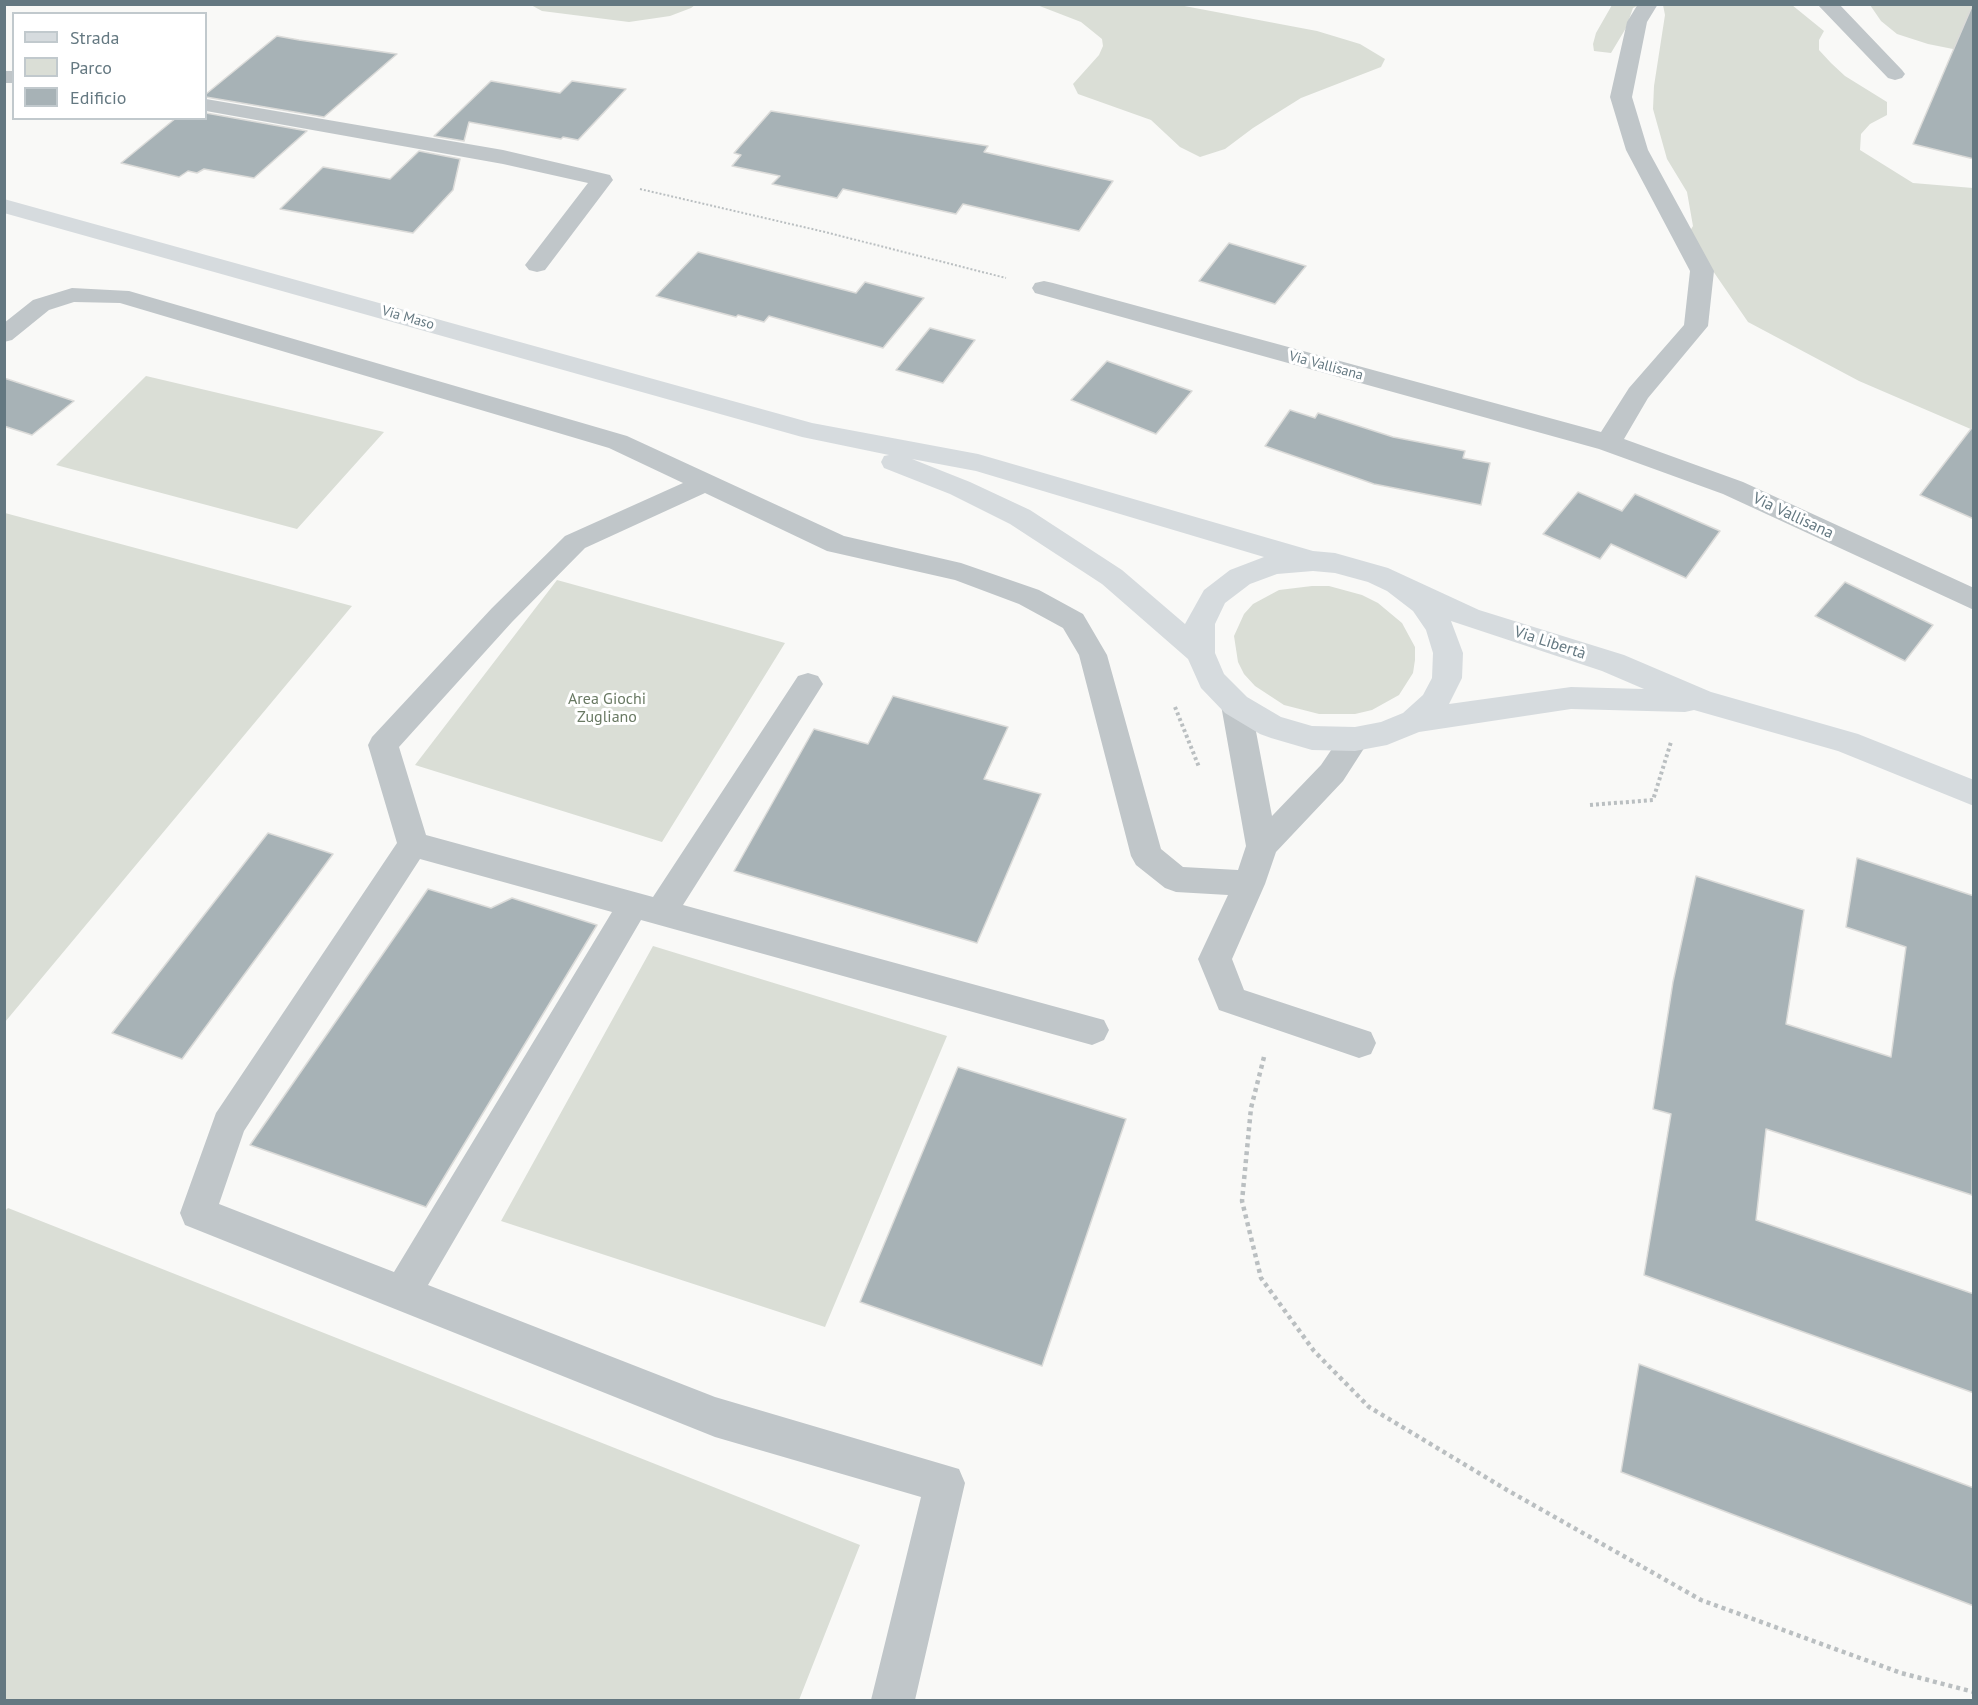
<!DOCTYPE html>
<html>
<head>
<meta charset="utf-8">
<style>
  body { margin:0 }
  #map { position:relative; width:1978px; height:1705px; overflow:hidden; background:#f9f9f7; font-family:"PT Sans",sans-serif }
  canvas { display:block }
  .frame { position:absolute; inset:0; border:6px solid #647881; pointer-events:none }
  .legend { position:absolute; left:12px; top:12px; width:195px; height:108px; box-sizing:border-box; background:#fff; border:2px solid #c1c9cd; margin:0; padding:8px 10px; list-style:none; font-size:18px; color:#647881 }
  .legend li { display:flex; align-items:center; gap:12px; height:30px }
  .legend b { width:30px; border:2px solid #c1c9cd }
</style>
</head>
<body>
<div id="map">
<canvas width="1978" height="1705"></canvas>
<div class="frame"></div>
<ul class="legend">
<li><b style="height:8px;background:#d6dbde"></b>Strada</li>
<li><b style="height:16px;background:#daded6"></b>Parco</li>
<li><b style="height:16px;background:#a7b2b6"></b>Edificio</li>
</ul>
</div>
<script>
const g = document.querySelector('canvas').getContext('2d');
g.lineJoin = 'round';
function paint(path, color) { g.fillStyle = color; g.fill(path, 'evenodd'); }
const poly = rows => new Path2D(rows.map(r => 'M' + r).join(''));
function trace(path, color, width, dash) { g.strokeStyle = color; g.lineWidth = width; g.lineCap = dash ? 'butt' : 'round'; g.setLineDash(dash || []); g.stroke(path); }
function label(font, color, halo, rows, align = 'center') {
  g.font = font + ' "PT Sans",sans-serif'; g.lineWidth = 6; g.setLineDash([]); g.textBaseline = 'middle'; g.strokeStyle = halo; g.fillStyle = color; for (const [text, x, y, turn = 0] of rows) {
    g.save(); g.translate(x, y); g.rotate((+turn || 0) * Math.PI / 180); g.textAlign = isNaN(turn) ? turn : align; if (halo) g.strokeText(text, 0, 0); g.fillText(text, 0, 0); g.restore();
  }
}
const green = poly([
  [531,5,695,5,691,8,670,16,629,22,542,11],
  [1037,5,1179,5,1317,31,1360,44,1385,59,1381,67,1301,98,1253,128,1225,149,1200,157,1180,147,1151,120,1078,94,1073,84,1099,55,1103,46,1102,39,1081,22],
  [1612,5,1639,5,1633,8,1626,28,1611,53,1594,51,1593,44,1596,33],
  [1663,5,1792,5,1824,31,1819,40,1819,50,1831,63,1845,76,1887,102,1887,115,1870,124,1861,134,1860,150,1913,183,1973,188,1973,430,1859,381,1748,322,1702,255,1685,239,1693,226,1687,192,1667,159,1653,109,1654,86,1665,15],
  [1870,5,1973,5,1973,53,1928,44,1897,34,1881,21],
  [146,376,384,432,297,529,56,465],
  [5,513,352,606,5,1022,4,513],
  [557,580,785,643,662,842,415,765],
  [1312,586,1329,586,1362,595,1378,603,1402,623,1415,647,1415,660,1413,673,1399,695,1372,710,1355,714,1319,714,1284,705,1255,686,1244,674,1238,662,1234,636,1244,614,1253,604,1279,590],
  [653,946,947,1036,825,1327,501,1221],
  [8,1208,860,1545,799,1700,5,1700,4,1212]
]);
const building = poly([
  [1973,4,1974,4,1974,159,1913,144,1973,4],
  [277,36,299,40,397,54,324,117,206,97,206,94,277,36],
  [491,81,560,93,572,81,626,89,578,140,563,137,561,139,469,122,464,141,434,136,491,81],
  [771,111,988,146,984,152,1113,181,1079,231,963,204,956,214,843,189,837,198,772,184,780,176,732,166,741,155,734,153,771,111],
  [206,113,307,131,254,178,204,169,197,173,188,171,179,177,121,163,176,118,206,118,206,113],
  [419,151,460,159,453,190,413,233,280,209,323,167,390,179,419,151],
  [1229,243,1306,266,1275,304,1199,281,1229,243],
  [698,252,856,293,865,282,924,298,883,348,769,316,764,322,738,315,736,317,656,296,698,252],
  [930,328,975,340,943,383,896,370,930,328],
  [1107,361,1192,391,1156,434,1071,400,1107,361],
  [4,378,74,401,32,435,4,426,4,378],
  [1290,410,1315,418,1318,413,1393,437,1465,451,1463,458,1490,463,1481,505,1374,484,1265,446,1290,410],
  [1974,425,1974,519,1920,495,1974,425],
  [1578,492,1622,511,1635,494,1720,531,1686,578,1611,544,1600,559,1543,534,1578,492],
  [1845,582,1933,625,1905,661,1815,616,1845,582],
  [893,696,1008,727,984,779,1041,794,977,943,734,871,814,729,868,744,893,696],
  [268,833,333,854,182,1059,112,1033,268,833],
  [1857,858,1974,896,1972,1195,1766,1129,1756,1220,1974,1294,1974,1393,1644,1275,1671,1114,1653,1109,1673,982,1696,876,1804,910,1786,1024,1891,1057,1906,947,1846,927,1857,858],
  [428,889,491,908,512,898,597,925,426,1207,250,1145,428,889],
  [958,1067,1126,1119,1042,1366,860,1302,958,1067],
  [1639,1364,1974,1488,1974,1606,1621,1472,1639,1364]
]);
const pathFar2 = poly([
  [640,189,825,232,1006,278]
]);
const pathFar1 = poly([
  [1175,707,1199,767],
  [1590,805,1653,800,1671,742]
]);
const path = poly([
  [1264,1057,1251,1108,1242,1201,1261,1278,1314,1351,1369,1407,1507,1490,1701,1600,1901,1673,1974,1692]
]);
const service = poly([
  [72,288,129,291,627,436,844,536,961,563,1039,590,1083,614,1107,655,1161,849,1183,867,1238,870,1246,846,1221,705,1226,697,1236,694,1246,697,1251,705,1272,816,1321,765,1344,731,1355,728,1366,731,1370,739,1343,781,1276,852,1265,884,1232,959,1244,990,1371,1032,1376,1043,1371,1054,1359,1058,1219,1010,1198,959,1228,895,1176,892,1165,888,1136,865,1131,856,1079,655,1063,628,1019,604,955,580,827,551,705,493,585,548,512,622,399,747,426,835,653,897,798,676,808,673,818,676,823,684,818,692,683,905,1104,1020,1109,1030,1104,1040,1092,1045,641,920,428,1285,715,1397,959,1469,965,1483,915,1700,871,1700,921,1497,715,1437,185,1225,180,1213,216,1113,397,843,368,745,372,737,492,608,565,536,683,483,609,448,120,303,74,302,49,310,12,340,4,342,4,323,33,300,72,288],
  [420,859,612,912,394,1272,219,1204,244,1131,420,859]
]);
const minor = poly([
  [1638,4,1658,4,1647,22,1632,97,1648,150,1714,271,1708,326,1648,398,1624,439,1743,482,1974,588,1974,610,1723,494,1599,449,1035,293,1032,288,1035,283,1044,281,1053,283,1601,432,1629,388,1684,325,1690,271,1626,150,1610,97,1627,22,1638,4],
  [1817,4,1839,4,1902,70,1905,74,1902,78,1895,80,1888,78,1817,4],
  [4,71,14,71,14,83,4,83,4,71],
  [206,99,503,150,610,175,613,180,545,270,537,272,529,270,525,265,588,183,503,164,206,111,206,99]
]);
const secondary = poly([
  [4,199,812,423,978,454,1313,551,1335,553,1388,568,1479,610,1624,655,1711,692,1858,734,1974,780,1974,806,1838,751,1694,710,1685,712,1571,709,1419,732,1387,745,1355,751,1312,750,1271,738,1260,734,1225,713,1201,688,1188,659,1102,584,1010,524,950,494,884,468,881,462,884,456,889,455,802,437,4,213,4,199],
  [912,459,976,471,1264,557,1230,570,1204,590,1185,624,1122,570,1030,510,970,482,912,459],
  [1313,571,1335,573,1368,582,1387,591,1413,611,1426,630,1433,653,1432,678,1423,695,1403,713,1381,722,1355,727,1312,726,1281,717,1247,697,1224,674,1215,653,1215,624,1225,603,1250,584,1277,574,1313,571],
  [1451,621,1602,671,1644,689,1571,687,1449,704,1462,678,1463,653,1451,621]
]);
const farStreetnames = [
  ["Via Maso",408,318,16],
  ["Via Vallisana",1326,366,15]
];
const streetNames = [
  ["Via Vallisana",1793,516,25],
  ["Via Libertà",1550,643,18]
];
const parkNames = [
  ["Area Giochi",607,699],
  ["Zugliano",607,717]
];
paint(green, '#daded6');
paint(building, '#a7b2b6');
trace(building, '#dbdbd9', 1.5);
trace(pathFar2, '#babfc1', 2, [2, 2]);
trace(pathFar1, '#babfc1', 4, [3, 3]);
trace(path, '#babfc1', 4.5, [4, 4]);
paint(service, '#c0c6c9');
paint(minor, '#c0c6c9');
paint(secondary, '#d6dbde');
label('14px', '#647881', '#fff', farStreetnames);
label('16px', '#647881', '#fff', streetNames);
label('16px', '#697963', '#fff', parkNames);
</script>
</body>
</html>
